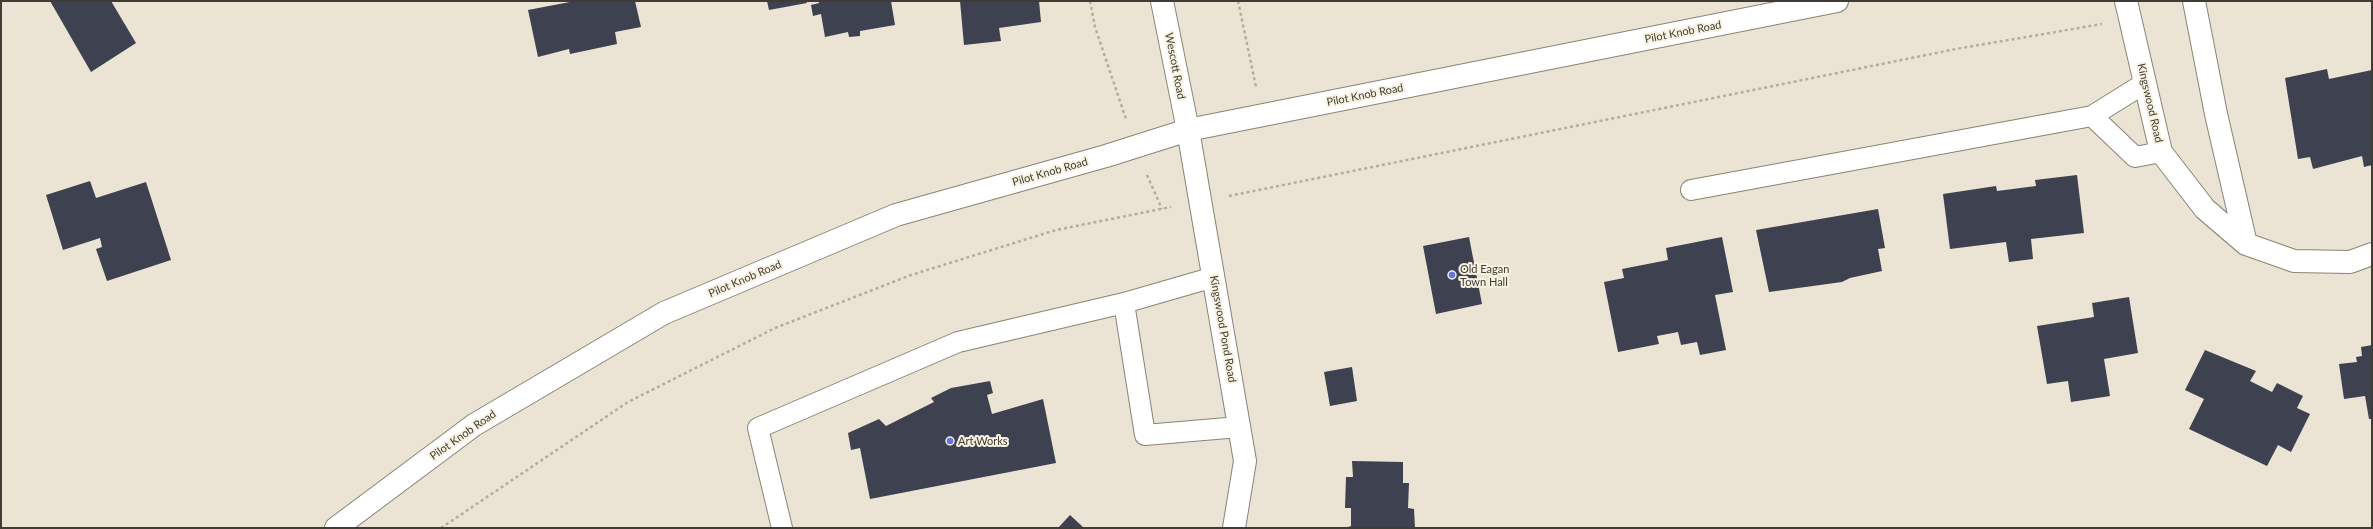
<!DOCTYPE html>
<html>
<head>
<meta charset="utf-8">
<style>
  body { margin:0 }
  #map { position:relative; width:2373px; height:529px; overflow:hidden; background:#ebe4d4; font-family:Lato,sans-serif }
  canvas { display:block }
  .frame { position:absolute; inset:0; border:2px solid #3e3c35; pointer-events:none }
</style>
</head>
<body>
<div id="map">
<canvas width="2373" height="529"></canvas>
<div class="frame"></div>
</div>
<script>
const g = document.querySelector('canvas').getContext('2d');
g.lineJoin = 'round';
function paint(path, color) { g.fillStyle = color; g.fill(path, 'evenodd'); }
const poly = rows => new Path2D(rows.map(r => 'M' + r).join(''));
function trace(path, color, width, dash) { g.strokeStyle = color; g.lineWidth = width; g.lineCap = dash ? 'butt' : 'round'; g.setLineDash(dash || []); g.stroke(path); }
function label(font, color, halo, rows, align = 'center') {
  g.font = font + ' Lato,sans-serif'; g.lineWidth = 4; g.setLineDash([]); g.textBaseline = 'middle'; g.strokeStyle = halo; g.fillStyle = color; for (const [text, x, y, turn = 0] of rows) {
    g.save(); g.translate(x, y); g.rotate((+turn || 0) * Math.PI / 180); g.textAlign = isNaN(turn) ? turn : align; if (halo) g.strokeText(text, 0, 0); g.fillText(text, 0, 0); g.restore();
  }
}
const building = poly([
  [50,1,111,1,136,43,91,72],
  [575,1,635,1,641,27,615,32,617,44,570,54,569,49,538,57,528,10],
  [767,1,806,1,807,3,769,10],
  [819,1,891,1,895,25,860,31,860,36,849,37,848,32,825,37,821,14,813,16,811,5,819,3],
  [960,1,1039,1,1041,22,999,28,1001,41,964,45],
  [2327,69,2329,79,2372,70,2372,165,2364,167,2362,156,2313,169,2310,157,2298,159,2285,78],
  [2077,175,2084,233,2031,239,2033,259,2009,262,2006,242,1950,249,1943,194,1996,186,1997,191,2036,186,2035,180],
  [90,181,96,198,146,182,171,260,107,281,96,249,102,247,100,238,63,250,46,195],
  [1878,209,1885,248,1878,249,1882,271,1850,278,1842,282,1769,292,1756,230],
  [1469,237,1482,304,1436,314,1423,246],
  [1722,237,1733,292,1715,295,1726,350,1700,355,1697,342,1681,345,1678,332,1657,336,1659,344,1618,352,1604,282,1624,278,1622,269,1668,260,1666,248],
  [2129,297,2138,353,2104,359,2110,396,2071,402,2068,381,2047,384,2037,326,2094,317,2092,303],
  [2372,345,2372,419,2369,419,2365,396,2344,399,2339,364,2357,362,2356,357,2362,356,2361,347],
  [2205,350,2256,371,2250,381,2272,392,2277,383,2303,396,2297,408,2310,414,2291,452,2278,445,2267,466,2189,429,2204,399,2185,390],
  [1352,367,1357,401,1330,406,1324,372],
  [990,381,993,393,987,395,992,414,1043,399,1056,463,870,499,860,448,851,450,848,433,879,419,886,426,934,402,931,398,951,388],
  [1352,461,1403,462,1403,483,1409,483,1408,508,1414,509,1415,528,1345,528,1351,526,1351,508,1345,508,1346,477,1353,477],
  [1070,515,1084,528,1058,528]
]);
const path = poly([
  [1090,1,1095,27,1126,119],
  [1238,1,1256,87],
  [1147,175,1162,209],
  [1229,196,1956,49,2102,24],
  [441,528,628,402,775,328,911,275,1056,230,1171,207]
]);
const lane = poly([
  [2092,116,2135,157,2161,152],
  [1691,190,2092,116,2145,83],
  [1124,303,1145,435,1239,427],
  [782,528,758,428,958,342,1124,303,1214,277]
]);
const street = poly([
  [2126,1,2161,152,2205,209,2246,244,2294,261,2350,262,2372,254],
  [2194,1,2216,114,2246,244],
  [1188,130,1245,461,1234,528]
]);
const secondary = poly([
  [1162,1,1188,130],
  [336,528,474,425,664,313,896,215,1106,156,1188,130,1837,1]
]);
const markers = [
  [1452,275,4,"#6770e9"],
  [950,441,4,"#6770e9"]
];
const streetNames = [
  ["Pilot Knob Road",1683,32,-11],
  ["Wescott Road",1175,66,79],
  ["Pilot Knob Road",1365,95,-11],
  ["Kingswood Road",2150,103,77],
  ["Pilot Knob Road",1050,172,-16],
  ["Pilot Knob Road",745,279,-23],
  ["Kingswood Pond Road",1223,329,80],
  ["Pilot Knob Road",463,435,-35]
];
const poiNames = [
  ["Old Eagan",1460,269],
  ["Town Hall",1460,282],
  ["Art Works",958,441]
];
paint(building, '#3e414f');
trace(lane, '#8a8475', 22);
trace(street, '#8a8475', 24);
trace(secondary, '#8a8475', 24);
trace(path, '#b2ada0', 2.5, [3, 3]);
trace(lane, '#fff', 20);
trace(street, '#fff', 22);
trace(secondary, '#fff', 22);
for (const [x, y, r, color] of markers) { const dot = new Path2D(); dot.arc(x, y, r, 0, 2 * Math.PI); g.fillStyle = color; g.fill(dot); trace(dot, '#f8f2e1', 1.5); }
label('11px', '#3e3c35', '#f8f2e1', streetNames);
label('11px', '#3e3c35', '#f8f2e1', poiNames, 'left');
</script>
</body>
</html>
